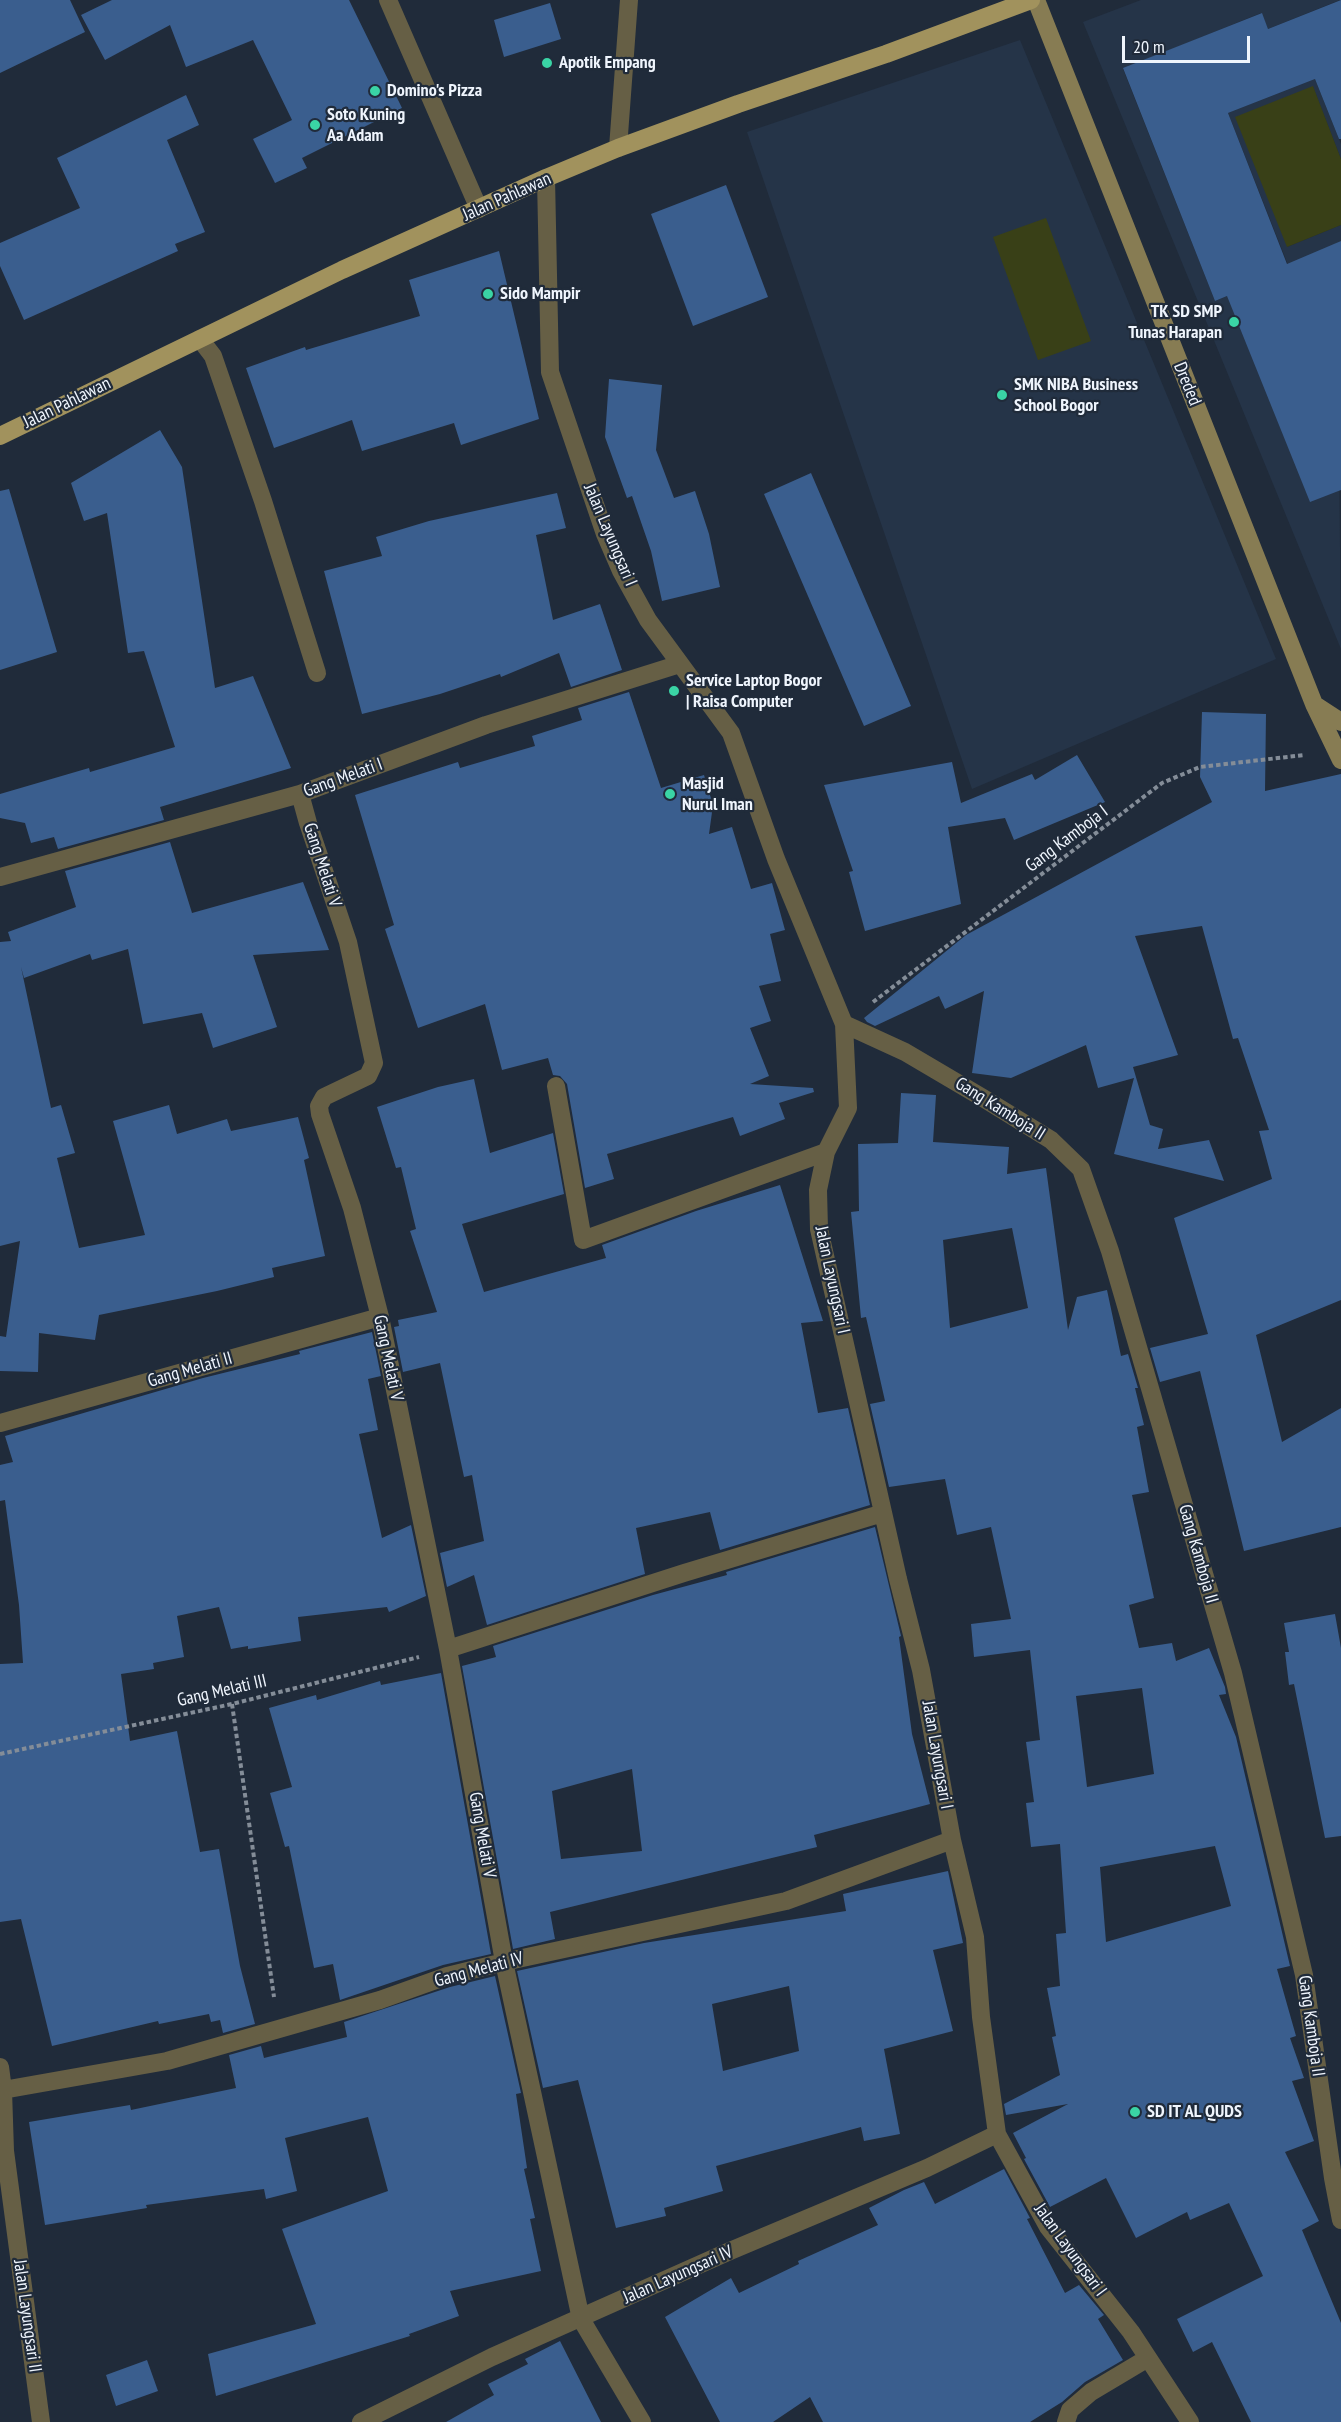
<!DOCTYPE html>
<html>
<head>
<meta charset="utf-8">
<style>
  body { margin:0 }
  #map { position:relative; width:1341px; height:2422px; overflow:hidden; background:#202b3a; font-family:"PT Sans Narrow",sans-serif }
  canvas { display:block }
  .scale { position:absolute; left:1122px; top:36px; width:128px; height:27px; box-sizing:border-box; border:3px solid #eff5fd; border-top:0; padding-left:8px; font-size:18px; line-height:21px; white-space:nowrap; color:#eff5fd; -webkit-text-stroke:4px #202b3a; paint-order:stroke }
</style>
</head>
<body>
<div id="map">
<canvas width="1341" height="2422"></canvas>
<div class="scale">20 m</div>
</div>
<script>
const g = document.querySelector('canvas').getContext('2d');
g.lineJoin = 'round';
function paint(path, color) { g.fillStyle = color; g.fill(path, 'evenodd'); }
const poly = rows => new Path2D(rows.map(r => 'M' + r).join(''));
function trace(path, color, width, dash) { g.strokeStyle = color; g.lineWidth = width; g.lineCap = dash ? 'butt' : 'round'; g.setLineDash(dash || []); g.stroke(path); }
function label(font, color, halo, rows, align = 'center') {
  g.font = font + ' "PT Sans Narrow",sans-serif'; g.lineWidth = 4.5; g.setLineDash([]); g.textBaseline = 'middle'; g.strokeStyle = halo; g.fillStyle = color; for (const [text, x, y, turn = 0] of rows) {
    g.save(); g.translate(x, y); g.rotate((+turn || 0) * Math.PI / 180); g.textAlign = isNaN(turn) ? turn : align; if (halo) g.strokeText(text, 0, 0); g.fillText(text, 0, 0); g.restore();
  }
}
const built = poly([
  [1141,0,1340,0,1268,29,1261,13,1123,69,1215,301,1290,270,1228,113,1315,79,1341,144,1341,159,1313,87,1287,247,1341,225,1341,241,1337,243,1341,649,1083,22],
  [1020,40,1276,659,972,789,747,132]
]);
const green = poly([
  [1313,86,1341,159,1341,225,1287,247,1235,117],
  [1046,218,1091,341,1038,360,993,237]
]);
const building = poly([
  [0,0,70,0,85,32,0,73],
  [112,0,349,0,402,108,302,158,307,168,275,183,253,139,292,120,253,40,186,67,170,25,105,60,81,15],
  [1341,0,1341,139,1339,139,1315,79,1228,113,1287,264,1341,241,1341,490,1310,502,1227,296,1215,301,1123,68,1262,13,1268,29],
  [550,3,561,39,504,57,494,20],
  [186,95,199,125,167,140,205,232,175,244,178,251,24,320,0,266,0,243,80,208,57,158],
  [726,185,768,297,693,326,651,214],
  [499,251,539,419,461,445,454,423,362,451,352,420,274,448,246,368,305,347,306,350,420,316,409,280],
  [609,379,662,385,656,450,674,498,695,491,709,534,720,587,662,601,651,551,632,496,627,498,605,437],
  [160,430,182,467,215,688,253,676,291,768,160,807,164,820,58,849,54,837,31,843,25,823,0,818,0,794,89,768,90,772,175,747,144,651,128,653,107,513,84,521,71,483],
  [811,473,911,706,864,726,764,494],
  [9,489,57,652,0,670,0,491],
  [557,493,566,528,536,535,553,620,600,604,622,670,571,687,559,653,501,677,500,674,440,694,362,714,324,571,382,556,376,537,429,521],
  [629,692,661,788,704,775,713,805,709,834,732,827,751,889,772,883,785,930,770,934,781,981,759,986,771,1021,750,1028,769,1076,750,1084,813,1088,814,1092,779,1103,785,1119,740,1136,733,1117,607,1154,614,1179,585,1188,567,1084,560,1076,553,1075,548,1058,502,1070,485,1004,418,1028,385,929,394,925,355,795,458,762,460,768,535,746,532,736,582,720,578,708],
  [1202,712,1266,714,1265,791,1341,774,1341,1300,1256,1335,1282,1442,1341,1408,1341,1527,1244,1551,1200,1371,1160,1382,1150,1348,1208,1334,1174,1218,1272,1179,1259,1131,1269,1130,1238,1038,1233,1039,1202,926,1135,936,1178,1055,1133,1067,1150,1125,1163,1129,1158,1149,1209,1140,1224,1181,1114,1154,1134,1078,1098,1088,1086,1045,1011,1078,972,1073,984,991,945,1009,939,996,875,1026,867,1022,864,1018,966,935,1212,802,1200,777],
  [1077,755,1105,802,1014,840,1005,818,948,827,961,904,865,931,849,872,853,871,824,785,952,762,961,803,1032,774,1035,780],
  [170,842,192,913,303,882,329,950,253,955,277,1027,213,1048,202,1013,143,1024,128,949,92,960,90,954,24,978,21,967,51,1108,61,1105,75,1153,57,1158,79,1248,145,1235,113,1121,169,1105,177,1134,227,1119,231,1131,298,1117,309,1158,304,1160,325,1256,272,1268,274,1277,217,1291,99,1315,95,1340,39,1333,38,1372,0,1371,0,1336,6,1337,20,1241,0,1246,0,942,11,941,8,932,76,907,65,871],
  [474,1079,490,1153,553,1133,564,1194,462,1224,484,1292,606,1258,602,1245,696,1211,780,1185,823,1321,801,1323,818,1413,848,1408,870,1505,720,1550,710,1512,636,1528,645,1574,487,1625,474,1575,447,1587,440,1553,484,1541,472,1475,464,1477,440,1363,403,1372,394,1327,399,1326,398,1320,437,1312,410,1231,416,1229,401,1167,396,1168,377,1107,438,1087],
  [901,1093,936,1095,933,1142,1009,1147,1007,1174,1046,1168,1068,1330,1077,1297,1107,1290,1121,1356,1128,1354,1138,1388,1135,1388,1144,1425,1137,1427,1149,1492,1132,1495,1154,1598,1129,1605,1139,1648,1172,1643,1176,1661,1209,1648,1225,1687,1226,1694,1219,1695,1236,1737,1290,1966,1277,1969,1296,2036,1290,2038,1304,2078,1292,2081,1314,2141,1285,2152,1319,2221,1302,2230,1341,2323,1341,2422,1251,2422,1212,2342,1193,2352,1177,2319,1263,2276,1229,2203,1190,2220,1187,2212,1136,2238,1106,2178,1050,2207,1024,2159,1026,2158,1013,2133,1068,2104,1006,2115,1004,2104,1060,2075,1052,2037,1056,2036,1047,1988,1060,1986,1056,1934,1066,1933,1060,1844,1031,1847,1026,1803,1034,1802,1026,1742,1040,1740,1030,1650,974,1657,971,1624,1011,1619,991,1527,957,1535,945,1479,889,1487,870,1404,885,1401,866,1317,861,1318,851,1212,859,1211,858,1144,898,1143],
  [1012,1228,1028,1308,950,1328,943,1240],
  [1142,1688,1154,1774,1087,1787,1076,1696],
  [1215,1846,1231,1906,1106,1942,1100,1867],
  [372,1332,381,1376,368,1379,378,1430,359,1434,382,1538,411,1525,426,1596,389,1612,387,1607,298,1617,301,1641,248,1649,248,1646,231,1649,219,1607,177,1616,184,1657,153,1663,154,1669,121,1674,130,1741,177,1731,200,1852,219,1849,240,1966,255,2024,223,2033,220,2020,211,2022,209,2014,159,2024,158,2021,52,2046,21,1919,0,1922,0,1664,23,1663,19,1605,5,1500,0,1501,0,1465,13,1462,5,1436,203,1378,300,1354,299,1351],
  [875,1527,901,1636,899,1637,912,1734,930,1804,814,1835,817,1847,550,1912,555,1939,513,1949,462,1666,496,1657,493,1646,653,1595,727,1575,726,1572],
  [632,1769,642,1851,561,1859,552,1791],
  [1335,1614,1341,1648,1341,1836,1325,1838,1294,1684,1289,1685,1285,1652,1289,1652,1284,1623],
  [441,1673,491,1954,443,1965,340,2000,333,1964,314,1968,289,1846,285,1847,270,1793,292,1787,269,1708,316,1695,317,1700,380,1681,381,1685],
  [948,1871,963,1943,933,1950,953,2031,884,2049,900,2134,864,2141,861,2127,716,2166,723,2191,664,2208,666,2216,616,2228,578,2080,543,2088,517,1971,644,1943,846,1911,843,1894],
  [789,1986,799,2051,723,2071,712,2004],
  [495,1976,521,2093,516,2094,527,2168,524,2169,535,2218,530,2219,541,2271,450,2291,459,2316,409,2334,410,2336,216,2396,208,2354,316,2324,282,2229,388,2191,368,2117,285,2138,297,2191,266,2199,264,2189,146,2205,147,2208,45,2225,29,2122,130,2105,131,2110,236,2088,229,2055,261,2046,264,2058,347,2037,344,2022,450,1987],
  [1004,2169,1030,2218,1027,2219,1065,2293,1079,2285,1104,2315,1098,2319,1123,2360,1085,2382,1062,2402,1030,2422,823,2422,810,2397,773,2422,720,2422,665,2317,731,2278,739,2293,799,2264,798,2261,878,2225,869,2208,904,2190,924,2182,935,2204],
  [560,2341,601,2422,446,2422,494,2395,488,2384,528,2364,525,2359],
  [147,2360,158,2391,116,2406,106,2375]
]);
const path = poly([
  [873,1002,1162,783,1200,767,1304,755],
  [232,1704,274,1997],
  [0,1754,232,1704,419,1657]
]);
const lane = poly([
  [200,339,213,356,263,501,317,673]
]);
const street = poly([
  [388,0,479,209],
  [618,148,629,0],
  [546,178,550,372,605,534,621,571,648,620,731,733,776,859,844,1024,848,1108,826,1152,818,1190,819,1229,898,1579,921,1670,952,1840,975,1937,981,2017,997,2134,1048,2227,1131,2332,1190,2422],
  [300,794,308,823,348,942,374,1063,368,1076,324,1097,319,1106,320,1114,352,1208,380,1317,448,1649,504,1962,581,2319,642,2422],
  [0,877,300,794,486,725,680,664],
  [844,1024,905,1052,983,1098,1051,1140,1081,1169,1110,1251,1233,1673,1304,1975,1333,2178,1341,2220],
  [556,1086,583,1240,826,1152],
  [0,1423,380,1317],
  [448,1649,684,1573,883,1513],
  [0,2067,3,2090,5,2151,41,2422],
  [3,2090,167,2061,380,2000,447,1976,504,1962,786,1901,952,1840],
  [361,2422,492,2357,730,2251,927,2168,997,2134],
  [1066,2422,1070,2410,1091,2392,1148,2358]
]);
const secondary = poly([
  [1036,0,1314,704,1341,760],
  [1315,705,1341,722]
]);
const primary = poly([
  [0,436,342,270,546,178,618,148,738,104,886,54,1031,0]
]);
const markers = [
  [547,63,6,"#3ad4a5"],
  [375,91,6,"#3ad4a5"],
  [315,125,6,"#3ad4a5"],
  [488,294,6,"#3ad4a5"],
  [1234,322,6,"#3ad4a5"],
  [1002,395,6,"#3ad4a5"],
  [674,691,6,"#3ad4a5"],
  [670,794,6,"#3ad4a5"],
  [1135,2112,6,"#3ad4a5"]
];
const poiNames = [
  ["Apotik Empang",559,63],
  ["Domino's Pizza",387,91],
  ["Soto Kuning",327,115],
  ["Aa Adam",327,136],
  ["Sido Mampir",500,294],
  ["TK SD SMP",1222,312,"right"],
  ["Tunas Harapan",1222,333,"right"],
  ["SMK NIBA Business",1014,385],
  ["School Bogor",1014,406],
  ["Service Laptop Bogor",686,681],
  ["| Raisa Computer",686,702],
  ["Masjid",682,784],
  ["Nurul Iman",682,805],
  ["SD IT AL QUDS",1147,2112]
];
const streetNames = [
  ["Jalan Pahlawan",507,197,-24],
  ["Dreded",1187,384,68],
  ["Jalan Pahlawan",67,403,-26],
  ["Jalan Layungsari I",610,535,67],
  ["Gang Melati I",343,778,-20],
  ["Gang Kamboja I",1067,839,-37],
  ["Gang Melati V",322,865,72],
  ["Gang Kamboja II",1000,1109,32],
  ["Jalan Layungsari I",832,1280,78],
  ["Gang Melati V",388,1358,78],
  ["Gang Melati II",190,1370,-16],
  ["Gang Kamboja II",1198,1554,74],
  ["Gang Melati III",222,1691,-13],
  ["Jalan Layungsari I",937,1755,80],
  ["Gang Melati V",482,1835,80],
  ["Gang Melati IV",479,1970,-15],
  ["Gang Kamboja II",1311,2026,82],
  ["Jalan Layungsari I",1070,2250,54],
  ["Jalan Layungsari IV",678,2275,-24],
  ["Jalan Layungsari II",27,2316,82]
];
paint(built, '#253448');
paint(green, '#394017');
paint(building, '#3a5e8e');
trace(path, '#848d98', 4, [4.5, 3]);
trace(lane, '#665f45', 18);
trace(street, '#665f45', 18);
trace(secondary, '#877c53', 18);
trace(primary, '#a1925d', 18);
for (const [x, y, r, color] of markers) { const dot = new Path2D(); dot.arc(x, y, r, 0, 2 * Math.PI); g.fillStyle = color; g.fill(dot); trace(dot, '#202b3a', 2); }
label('bold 18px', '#eff5fd', '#202b3a', poiNames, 'left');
label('18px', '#eff5fd', '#202b3a', streetNames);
</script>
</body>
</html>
